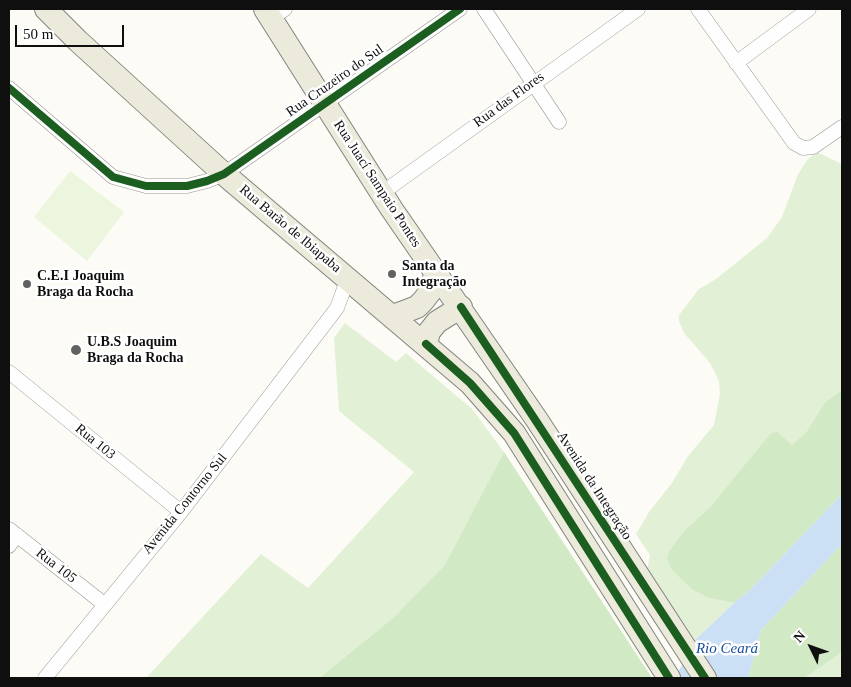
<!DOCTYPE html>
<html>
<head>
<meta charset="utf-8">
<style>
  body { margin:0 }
  #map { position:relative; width:851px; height:687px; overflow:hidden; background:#fcfbf5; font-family:"Times New Roman",serif }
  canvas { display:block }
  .frame { position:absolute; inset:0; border:10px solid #0f0f0f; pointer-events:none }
  .north { position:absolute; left:786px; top:622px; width:50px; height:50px; -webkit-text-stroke:4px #fff; paint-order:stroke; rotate:312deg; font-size:14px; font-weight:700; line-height:20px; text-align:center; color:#0f0f0f }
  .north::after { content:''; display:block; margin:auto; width:18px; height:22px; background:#0f0f0f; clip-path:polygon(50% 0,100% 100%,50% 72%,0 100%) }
  .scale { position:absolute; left:15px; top:25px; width:109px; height:22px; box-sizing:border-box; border:2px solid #0f0f0f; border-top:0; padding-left:6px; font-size:15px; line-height:18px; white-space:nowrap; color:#0f0f0f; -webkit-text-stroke:4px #fff; paint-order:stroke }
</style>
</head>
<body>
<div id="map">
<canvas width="851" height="687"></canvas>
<div class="frame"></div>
<div class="north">N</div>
<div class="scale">50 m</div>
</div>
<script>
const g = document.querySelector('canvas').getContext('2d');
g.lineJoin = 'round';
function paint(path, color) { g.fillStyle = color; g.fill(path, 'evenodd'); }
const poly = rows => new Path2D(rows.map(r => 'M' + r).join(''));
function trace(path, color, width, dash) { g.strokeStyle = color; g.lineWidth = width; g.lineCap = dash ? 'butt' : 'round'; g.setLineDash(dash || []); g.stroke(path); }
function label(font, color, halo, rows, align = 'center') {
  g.font = font + ' "Times New Roman",serif'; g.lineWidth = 5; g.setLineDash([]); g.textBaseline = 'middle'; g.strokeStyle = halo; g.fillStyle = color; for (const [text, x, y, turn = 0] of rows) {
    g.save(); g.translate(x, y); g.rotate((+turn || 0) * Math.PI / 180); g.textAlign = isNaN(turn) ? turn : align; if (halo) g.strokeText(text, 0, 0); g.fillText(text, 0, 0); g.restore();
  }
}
const green = poly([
  [817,152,842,164,842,390,825,402,807,431,792,445,778,432,713,504,684,531,709,598,734,603,695,640,647,571,650,555,636,534,649,512,672,483,688,456,714,425,720,394,719,381,710,363,684,333,679,321,679,315,699,289,716,279,767,238,782,217,798,174,808,159],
  [345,323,396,362,406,353,472,409,504,452,446,565,393,618,319,678,146,678,261,554,308,588,414,472,339,411,334,338],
  [842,652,842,678,804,678,819,666]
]);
const forest = poly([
  [842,390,842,494,750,590,734,603,709,598,692,589,672,570,667,558,669,552,684,531,713,504,771,433,778,432,792,445,807,431,825,402],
  [504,452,652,678,319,678,393,618,445,565],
  [842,544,842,652,804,678,748,678,761,630]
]);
const pitch = poly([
  [70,171,124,212,87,261,34,217]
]);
const water = poly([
  [842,494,842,544,761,630,748,678,674,678,692,649,695,640,734,603,750,590]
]);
const minor = poly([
  [484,9,559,122],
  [698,9,794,143,803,148,813,147,842,127],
  [272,18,285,9],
  [736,63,809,9],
  [9,88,113,177,146,186,187,186,207,181,224,174,460,9],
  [382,193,638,9],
  [9,372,181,512],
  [9,529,104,604],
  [9,546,17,535],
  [45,678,181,512,337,308,348,278]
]);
const primary = poly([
  [46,9,78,41,224,174,470,383,514,433,669,678],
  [265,9,391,208,537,420,705,678],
  [393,316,417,307,423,301,430,292,436,272],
  [426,344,429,332,437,322,461,307]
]);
const cycleway = poly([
  [9,88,113,177,146,186,187,186,207,181,224,174,460,9],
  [461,307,705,678],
  [426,344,470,383,514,433,669,678]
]);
const markers = [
  [392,274,5,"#626260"],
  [27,284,5,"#626260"],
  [76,350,6,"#626260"]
];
const streetNames = [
  ["Rua Cruzeiro do Sul",335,81,-35],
  ["Rua das Flores",509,100,-36],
  ["Rua Juací Sampaio Pontes",377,184,57],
  ["Rua Barão de Ibiapaba",290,229,40],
  ["Rua 103",95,442,39],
  ["Avenida da Integração",594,486,57],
  ["Avenida Contorno Sul",185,504,-51],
  ["Rua 105",56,566,38]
];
const poiNames = [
  ["Santa da",402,266],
  ["Integração",402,282],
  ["C.E.I Joaquim",37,276],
  ["Braga da Rocha",37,292],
  ["U.B.S Joaquim",87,342],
  ["Braga da Rocha",87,358]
];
const waterNames = [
  ["Rio Ceará",727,649]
];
paint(green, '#e2f1d6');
paint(forest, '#d1e9c4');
paint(pitch, '#ecf6df');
paint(water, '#cce0f5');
trace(minor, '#969593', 15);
trace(primary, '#838380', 24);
trace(minor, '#fffefe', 14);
trace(primary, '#ecebdb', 22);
trace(cycleway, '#1b5e20', 8);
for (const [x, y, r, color] of markers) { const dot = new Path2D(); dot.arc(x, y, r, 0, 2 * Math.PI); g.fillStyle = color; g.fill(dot); trace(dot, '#fff', 2); }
label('14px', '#0f0f0f', '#fff', streetNames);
label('bold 14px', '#0f0f0f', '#fff', poiNames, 'left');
label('italic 15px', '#194fa1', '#fff', waterNames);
</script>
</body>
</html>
